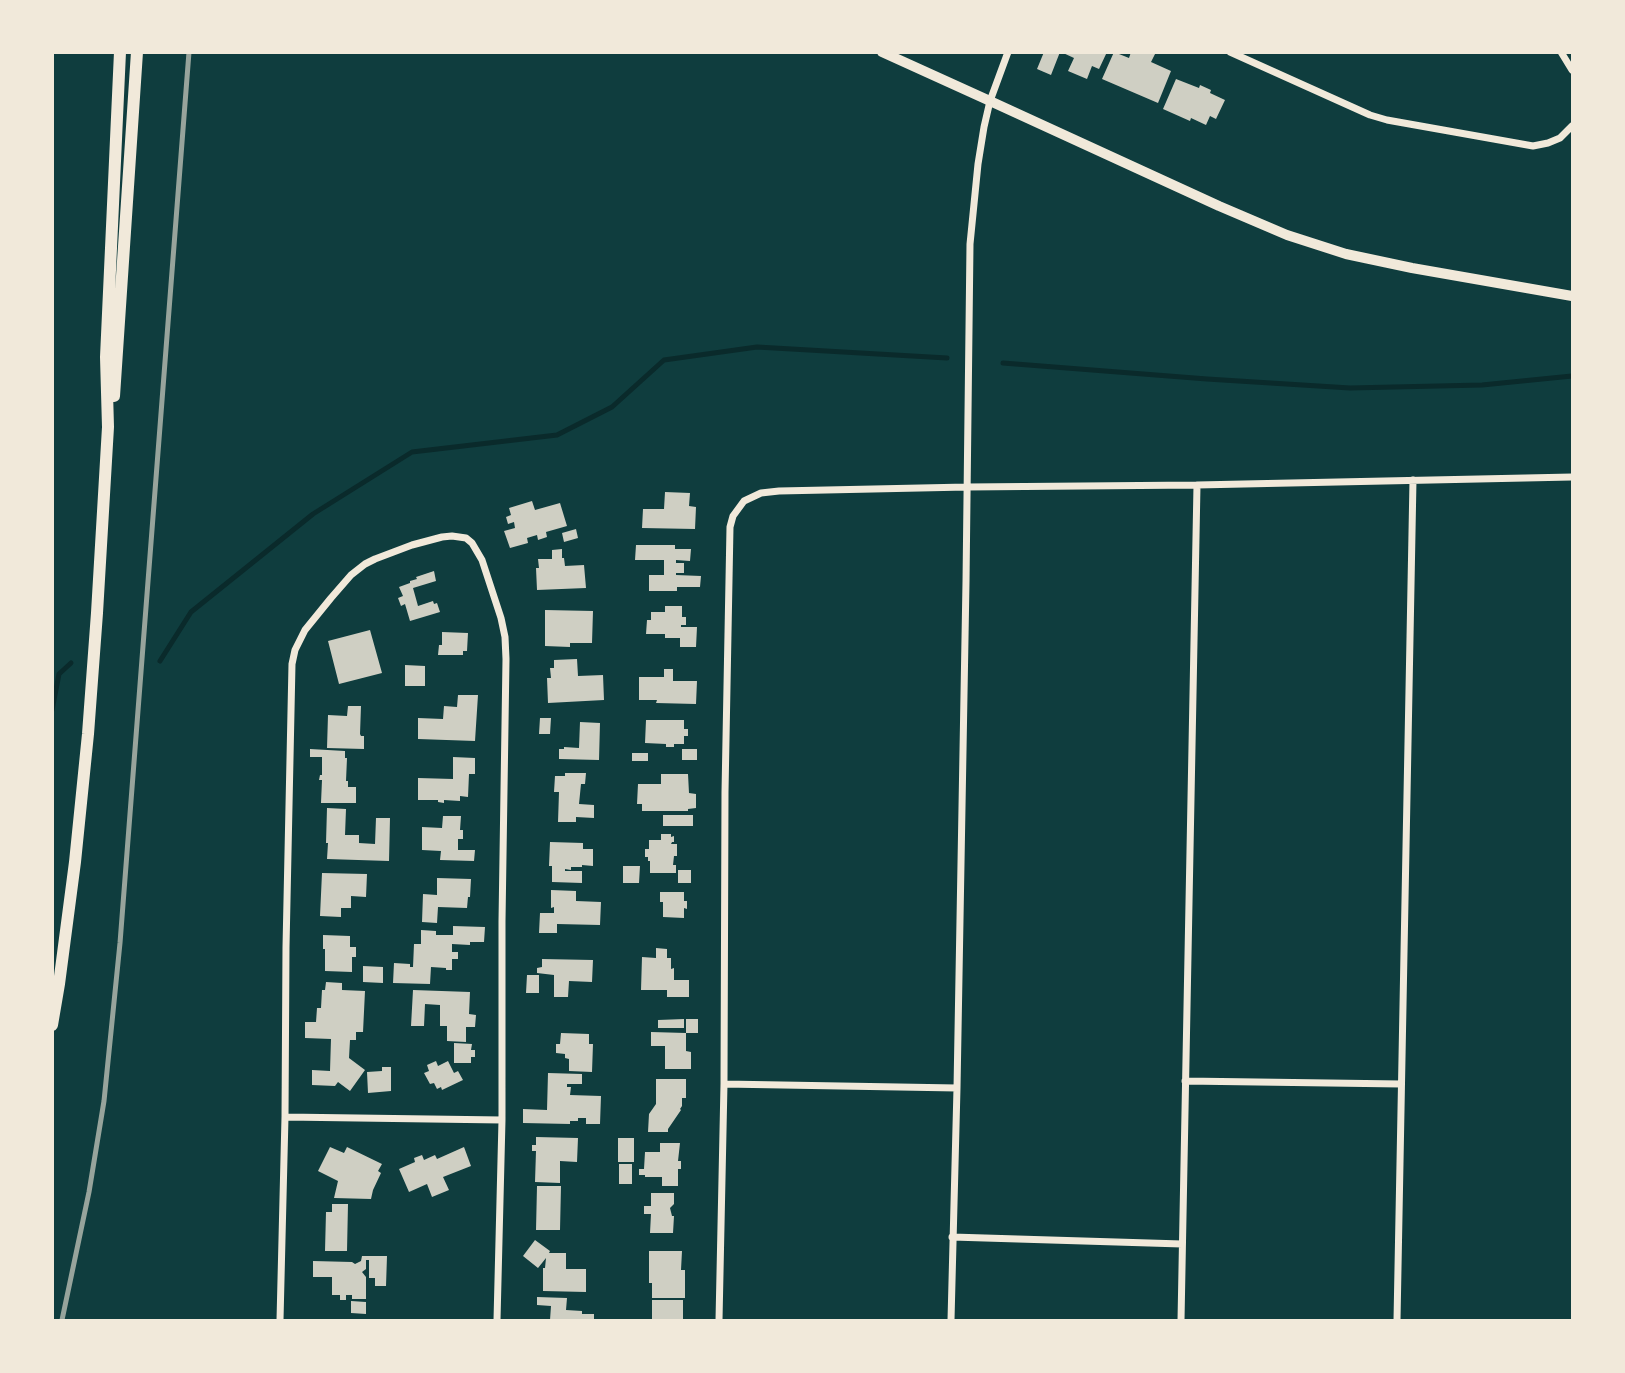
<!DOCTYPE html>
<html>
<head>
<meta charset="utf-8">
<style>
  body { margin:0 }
  #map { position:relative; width:1625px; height:1373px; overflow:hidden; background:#0f3d3e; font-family:Figtree,sans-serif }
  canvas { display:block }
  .frame { position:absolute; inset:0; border:54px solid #f1e9da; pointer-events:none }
</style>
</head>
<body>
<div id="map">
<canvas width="1625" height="1373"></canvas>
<div class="frame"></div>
</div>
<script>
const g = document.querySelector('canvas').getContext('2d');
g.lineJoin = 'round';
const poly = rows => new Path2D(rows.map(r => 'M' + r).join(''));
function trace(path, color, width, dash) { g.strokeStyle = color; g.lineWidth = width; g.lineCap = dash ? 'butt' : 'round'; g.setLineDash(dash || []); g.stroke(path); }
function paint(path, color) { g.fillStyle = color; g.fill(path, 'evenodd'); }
const stream = poly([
  [1003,363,1207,379,1350,388,1482,385,1572,376],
  [160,661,191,612,313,514,412,452,557,435,612,407,664,360,757,347,947,358],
  [52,710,59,674,71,663]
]);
const building = poly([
  [1044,52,1060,52,1051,75,1037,69],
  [1061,52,1107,52,1099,69,1092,66,1087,79,1068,71,1074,58],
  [1114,52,1129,58,1131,52,1156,52,1151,62,1171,71,1158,103,1102,79],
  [1176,79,1199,88,1200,85,1211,90,1210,93,1225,100,1216,119,1210,116,1206,125,1191,118,1190,121,1163,109],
  [665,492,690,493,689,506,696,507,695,529,642,528,643,509,664,509],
  [532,501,535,510,560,503,567,526,546,532,547,537,538,540,537,535,527,538,528,543,510,548,504,531,515,528,514,522,508,524,506,517,511,515,509,508],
  [576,529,578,538,564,542,562,533],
  [636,545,675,545,675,549,691,549,690,561,676,560,676,563,684,563,684,573,676,573,676,575,701,576,700,587,677,587,677,591,649,591,649,575,664,575,664,560,635,560],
  [562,549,562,558,564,558,565,566,584,565,586,588,537,590,536,568,539,568,538,559,552,559,552,550],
  [434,571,436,581,413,588,418,606,433,601,434,604,437,603,440,612,410,621,405,604,401,606,398,598,403,596,399,587,410,583,410,581,417,579,416,577],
  [665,606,682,606,682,617,686,617,686,625,681,625,681,627,697,627,696,647,680,647,680,638,665,638,665,634,646,634,647,620,651,620,651,612,665,612],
  [545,610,593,611,592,643,570,643,570,647,545,646],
  [370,630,382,673,339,684,328,641],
  [442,632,468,633,467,651,463,651,463,655,438,655,439,645,442,645],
  [577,659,578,676,603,675,604,700,548,703,547,678,551,678,550,668,554,668,554,660],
  [405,665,425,666,425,686,405,686],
  [664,669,673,669,673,681,697,681,696,704,656,703,657,700,639,700,639,677,664,677],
  [458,695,478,695,475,741,418,739,418,718,443,719,444,706,457,707],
  [348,706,361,706,360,734,361,736,364,736,364,749,327,748,328,715,347,716],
  [540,718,551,718,550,734,539,734],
  [646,720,684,720,684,729,688,729,688,736,684,736,684,744,674,744,674,747,666,747,666,744,645,743],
  [580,722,600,723,599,760,559,759,559,749,564,749,564,747,579,748],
  [310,749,345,751,345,758,347,758,346,781,348,781,348,787,356,787,356,803,321,803,322,780,319,780,320,775,322,775,322,757,310,757],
  [682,749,697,749,697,760,682,760],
  [632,753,648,753,648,761,632,761],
  [453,757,475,758,475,774,469,774,468,797,460,796,460,801,444,800,444,803,438,802,438,800,418,800,418,778,453,779],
  [565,773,586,773,585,784,581,784,579,804,594,805,594,818,576,817,576,822,558,822,559,792,554,792,555,776,565,776],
  [661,774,688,774,689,793,696,794,696,808,688,809,688,811,642,811,642,804,637,804,638,784,661,784],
  [327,808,346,809,345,835,359,835,359,843,375,844,376,818,390,818,389,861,327,859,328,843,326,843],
  [663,815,693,815,693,826,663,826],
  [443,816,461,816,460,830,463,830,463,839,458,839,458,850,475,850,474,861,440,860,441,851,422,850,422,827,442,828],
  [661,834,671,834,671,837,674,836,674,842,672,842,671,844,677,844,677,856,674,856,673,865,676,865,676,873,650,873,650,861,648,861,648,857,645,857,645,849,649,849,649,840,661,840],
  [550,842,583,843,583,849,593,849,593,866,582,865,582,867,571,867,571,870,565,869,565,871,582,871,582,883,552,882,552,866,549,866],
  [623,866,640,866,639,883,623,883],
  [678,870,691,870,691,883,678,883],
  [322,873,367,874,366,897,351,896,351,908,341,908,341,917,320,916],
  [437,878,471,879,470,897,468,897,467,908,438,907,437,923,422,922,423,894,437,895],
  [551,890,576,891,576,901,601,902,600,925,557,924,557,933,539,933,540,913,554,913,554,907,551,908],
  [660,892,684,892,684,901,687,901,687,909,684,908,684,918,663,917,663,902,660,902],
  [453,926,485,927,484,942,470,942,470,945,452,944,452,952,458,952,458,959,452,959,452,970,446,970,446,968,431,967,430,984,393,983,394,963,410,964,410,967,413,967,414,944,421,944,421,930,436,931,436,935,453,935],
  [323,935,350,936,350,947,356,947,356,957,352,957,352,972,325,971,325,949,323,949],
  [656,948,667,949,667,958,671,958,671,969,674,968,674,980,689,980,689,997,667,997,667,990,641,990,642,957,656,958],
  [542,959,593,960,592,982,569,981,568,997,554,997,554,975,537,973,537,968,542,967],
  [363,966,383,967,383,983,363,982],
  [527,975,539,975,539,993,526,993],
  [326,982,342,983,342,990,365,991,363,1032,356,1032,356,1040,350,1040,349,1058,365,1070,350,1091,338,1082,335,1086,312,1085,312,1070,330,1071,331,1039,305,1038,305,1022,316,1022,317,1008,321,1008,322,990,325,990],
  [413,990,470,992,469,1014,476,1015,475,1027,466,1027,466,1042,447,1041,447,1026,440,1026,440,1005,425,1004,424,1026,411,1026],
  [684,1019,684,1028,658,1028,658,1020],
  [686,1019,698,1019,698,1033,686,1033],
  [651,1032,686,1033,686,1051,691,1052,691,1069,665,1069,665,1046,651,1046],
  [561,1033,589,1034,589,1044,593,1044,592,1072,569,1071,569,1059,565,1058,565,1054,556,1053,556,1044,560,1044],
  [454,1043,472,1044,471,1050,475,1050,475,1057,471,1057,471,1063,454,1063],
  [436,1061,438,1066,448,1061,454,1073,458,1071,463,1080,442,1090,441,1087,437,1089,434,1083,430,1084,424,1073,429,1071,427,1065],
  [382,1067,391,1067,391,1091,368,1093,367,1072,382,1071],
  [548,1073,582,1074,582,1084,567,1084,567,1087,571,1087,570,1095,601,1096,600,1124,586,1124,586,1118,578,1118,578,1121,570,1121,570,1124,523,1123,523,1109,547,1110],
  [656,1079,686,1079,686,1098,682,1098,682,1106,680,1109,681,1110,668,1129,668,1132,648,1132,649,1114,656,1104],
  [536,1137,578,1138,577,1162,560,1161,560,1183,535,1182,536,1151,532,1151,532,1145,536,1145],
  [618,1138,634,1138,634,1162,618,1162],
  [660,1143,680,1143,678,1161,681,1161,681,1169,678,1169,678,1186,662,1186,662,1177,645,1177,645,1175,639,1175,639,1169,644,1169,645,1152,660,1152],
  [330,1147,344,1153,347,1147,382,1164,378,1171,381,1173,373,1190,371,1199,334,1198,338,1181,318,1171],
  [464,1147,471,1166,443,1177,449,1190,432,1197,427,1184,409,1192,399,1169,415,1162,414,1158,422,1155,424,1160,435,1155,437,1159],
  [619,1164,632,1164,632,1184,619,1184],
  [537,1186,561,1186,560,1230,536,1230],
  [651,1193,674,1193,674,1204,670,1208,672,1216,674,1216,673,1233,650,1233,651,1214,644,1214,644,1206,651,1206],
  [332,1204,348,1204,347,1251,325,1251,326,1212,332,1212],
  [535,1240,550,1251,549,1253,566,1253,566,1269,586,1269,586,1292,543,1291,543,1268,545,1268,546,1258,538,1268,523,1256],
  [649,1251,682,1251,681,1270,685,1270,685,1298,652,1298,652,1283,649,1283],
  [362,1256,387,1256,386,1286,375,1286,375,1278,369,1278,369,1260,366,1260,366,1269,362,1272,366,1277,366,1299,352,1299,352,1295,346,1295,346,1300,340,1300,340,1295,332,1295,332,1277,313,1277,313,1261,352,1262,355,1264,361,1261],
  [537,1297,567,1298,566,1310,582,1311,582,1314,594,1314,594,1320,550,1320,551,1306,537,1305],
  [652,1300,683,1300,683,1320,652,1320],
  [351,1301,366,1302,366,1314,351,1313]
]);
const minor = poly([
  [1230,52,1370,115,1387,120,1533,146,1548,143,1560,138,1572,126],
  [1561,52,1572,70],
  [1185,1081,1401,1084],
  [724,1084,957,1088],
  [285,1117,502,1120],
  [952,1237,1182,1244],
  [280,1320,285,1117,286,947,292,664,295,650,305,630,331,598,351,575,365,564,375,559,412,545,442,537,452,536,466,538,472,543,482,560,501,618,505,637,506,659,502,921,502,1120,497,1320],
  [719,1320,724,1084,725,792,730,527,733,516,744,501,761,493,779,491,967,487,1197,485,1572,477],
  [951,1320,957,1088,966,582,970,244,978,164,984,127,990,101,1008,52],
  [1181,1320,1197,485],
  [1397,1320,1413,480]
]);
const tertiary = poly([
  [882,52,990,101,1219,206,1287,235,1346,254,1412,268,1572,296]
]);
const secondary = poly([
  [114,396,137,52],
  [52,1025,59,984,75,862,88,734,97,613,108,427,106,357,120,52]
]);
const rail = poly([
  [62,1320,89,1192,104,1101,120,943,189,52]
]);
trace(stream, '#0a2a2b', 5);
paint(building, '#cfcfc3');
trace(minor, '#f1e9da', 7);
trace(tertiary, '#f1e9da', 10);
trace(secondary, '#f1e9da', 12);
trace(rail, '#97a49c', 5);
</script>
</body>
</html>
